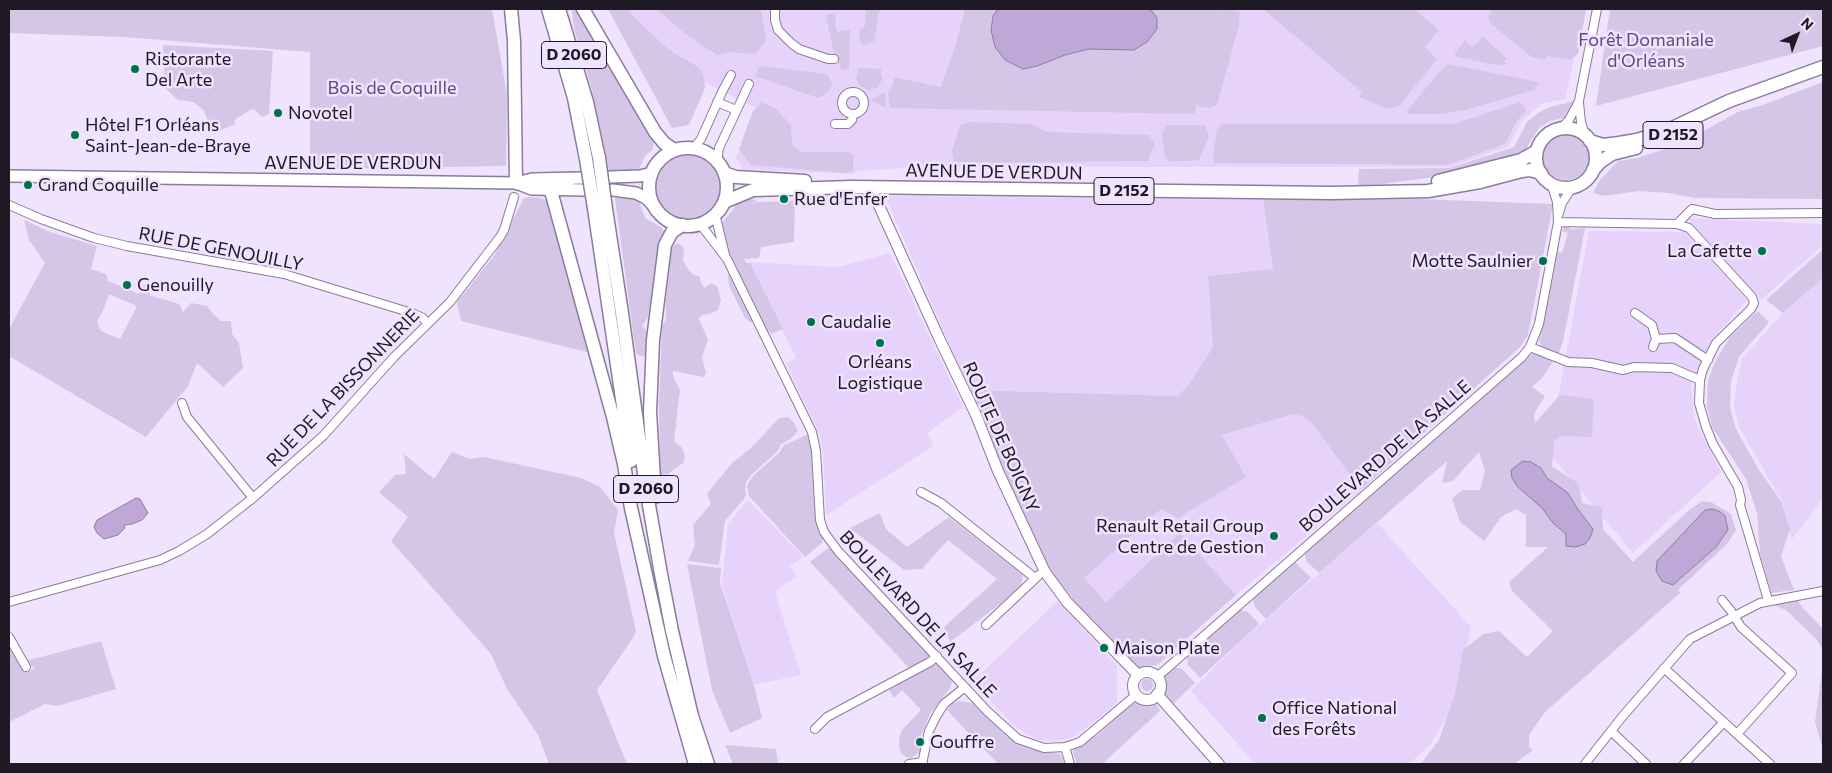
<!DOCTYPE html>
<html>
<head>
<meta charset="utf-8">
<style>
  body { margin:0 }
  #map { position:relative; width:1832px; height:773px; overflow:hidden; background:#f0e3fe; font-family:Commissioner,sans-serif }
  canvas { display:block }
  .frame { position:absolute; inset:0; border:10px solid #1f1925; pointer-events:none }
  .north { position:absolute; left:1772px; top:10px; width:50px; height:50px; -webkit-text-stroke:4px #f0e3fe; paint-order:stroke; rotate:43deg; font-size:14px; font-weight:700; line-height:20px; text-align:center; color:#1f1925 }
  .north::after { content:''; display:block; margin:auto; width:18px; height:22px; background:#1f1925; clip-path:polygon(50% 0,100% 100%,50% 72%,0 100%) }
</style>
</head>
<body>
<div id="map">
<canvas width="1832" height="773"></canvas>
<div class="frame"></div>
<div class="north">N</div>
</div>
<script>
const g = document.querySelector('canvas').getContext('2d');
g.lineJoin = 'round';
function paint(path, color) { g.fillStyle = color; g.fill(path, 'evenodd'); }
const poly = rows => new Path2D(rows.map(r => 'M' + r).join(''));
function trace(path, color, width, dash) { g.strokeStyle = color; g.lineWidth = width; g.lineCap = dash ? 'butt' : 'round'; g.setLineDash(dash || []); g.stroke(path); }
function label(font, color, halo, rows, align = 'center') {
  g.font = font + ' Commissioner,sans-serif'; g.lineWidth = 5; g.setLineDash([]); g.textBaseline = 'middle'; g.strokeStyle = halo; g.fillStyle = color; for (const [text, x, y, turn = 0] of rows) {
    g.save(); g.translate(x, y); g.rotate((+turn || 0) * Math.PI / 180); g.textAlign = isNaN(turn) ? turn : align; if (halo) g.strokeText(text, 0, 0); g.fillText(text, 0, 0); g.restore();
  }
}
const built = poly([
  [609,9,1585,9,1565,99,1543,103,1521,122,1509,146,1450,167,920,167,858,171,854,174,743,169,736,158,758,109,706,83,687,123],
  [885,196,1263,200,1273,269,1208,276,1213,347,1189,384,1178,396,969,390],
  [1687,218,1823,224,1823,245,1761,300],
  [1589,231,1685,232,1747,300,1713,338,1691,384,1694,418,1721,472,1633,553,1548,452],
  [890,253,963,407,927,433,933,446,828,514,826,512,823,453,820,435,786,363,796,358,749,262,838,267],
  [1823,278,1823,498,1792,539,1782,501,1739,427,1734,407,1736,387,1742,358,1783,313],
  [1293,413,1302,416,1311,422,1361,490,1236,595,1180,534,1106,602,1083,578,1161,508,1246,477,1222,435],
  [748,500,803,557,789,567,797,576,775,592,801,675,754,685,722,586,728,523],
  [1377,523,1471,627,1453,706,1429,746,1409,764,1255,764,1191,691,1241,641],
  [1058,601,1117,666,1117,702,1089,726,1075,736,1067,739,1052,741,1040,740,1030,736,1015,726,972,682]
]);
const green = poly([
  [9,9,492,9,507,94,506,166,310,169,310,52,124,37,9,33],
  [572,9,578,9,633,108,654,141,653,149,645,156,639,169,634,170,609,170,591,86,574,29],
  [608,9,627,9,638,21,668,49,698,67,703,75,705,88,689,125,672,128],
  [657,9,761,9,766,41,755,54,729,52,717,55,684,33],
  [866,9,882,9,879,13,874,41,864,45,859,40,860,29,865,26],
  [965,9,1223,9,1221,10,1194,114,890,108,888,92,892,86,894,78,892,77,941,87,956,44],
  [1225,9,1240,12,1239,25,1217,105,1211,108,1200,107,1197,103,1221,11],
  [1263,9,1414,9,1439,30,1425,47,1437,59,1399,106,1388,109,1359,97,1362,92],
  [1492,9,1586,9,1578,54,1570,60,1546,56,1545,60,1532,57,1490,23,1488,17],
  [1610,9,1823,9,1823,46,1596,106],
  [836,13,835,27,837,32,839,33,842,30,850,30,849,69,842,71,834,54,826,15],
  [1483,37,1503,55,1506,59,1504,62,1507,64,1497,65,1457,57,1455,55,1455,53,1465,40,1470,46,1474,46],
  [163,45,273,51,269,114,262,117,254,109,250,110,237,118,234,121,235,124,213,134,204,111,199,106,193,102,178,100,165,88],
  [1448,64,1539,82,1534,90,1465,110,1439,114,1409,114,1406,112,1443,68],
  [760,66,827,74,833,85,827,93,818,98,755,76],
  [859,68,881,69,881,75,883,78,877,88,868,90,860,86,856,79],
  [1823,82,1823,199,1694,198,1669,193,1639,191,1604,196,1593,193,1600,180,1618,161,1637,158,1678,145,1738,112,1763,105],
  [885,92,886,108,870,100,881,95],
  [1574,101,1568,117,1550,121,1539,128,1528,145,1527,153,1451,175,1358,187,1359,169,1450,168,1514,147,1527,122,1538,113,1550,107],
  [762,102,776,109,791,125,792,145,801,152,848,152,853,155,853,171,844,173,751,165,739,149,753,111],
  [1520,102,1527,110,1517,121,1505,144,1447,165,1214,163,1213,156,1217,129,1222,124,1454,124],
  [1561,120,1565,121,1544,134,1530,151,1536,136,1543,128,1552,123],
  [971,122,1031,124,1047,132,1149,135,1155,143,1148,161,972,163,954,161,952,151,960,125],
  [1166,125,1205,125,1209,136,1199,160,1169,162,1165,157,1162,134],
  '1543 157a23 23 0 1 1 46 0a23 23 0 1 1-46 0Z',
  '654 186a34 34 0 1 1 68 0a34 34 0 1 1-68 0Z',
  [1603,167,1593,182,1581,192,1572,194,1574,190,1583,185,1591,179,1596,172],
  [530,197,540,198,545,200,549,207,591,353,461,321,457,302,494,256,524,198],
  [632,197,639,201,645,218,661,227,664,231,648,317,642,326,648,332,645,357,636,354,615,198],
  [744,198,757,200,755,202,746,205,758,202,795,201,794,242,761,247,759,258,744,259,746,263,750,263,783,329,772,334,766,330,729,254,720,225,733,210,737,201],
  [1417,199,1553,204,1528,335,1521,346,1361,490,1311,422,1302,416,1293,414,1222,435,1246,477,1178,518,1161,509,1084,578,1106,602,1180,533,1236,595,1157,665,1137,668,1081,608,1048,570,969,390,1178,396,1189,384,1213,347,1208,276,1273,269,1263,200],
  [24,220,50,232,97,246,91,269,106,274,108,281,139,294,142,287,148,283,153,285,149,295,179,304,183,312,191,303,207,306,215,316,221,321,231,321,232,334,239,343,243,368,223,387,197,363,188,386,146,437,9,356,9,329,45,263,29,240],
  [109,294,137,306,120,339,101,331,97,322,104,308],
  [1565,226,1569,226,1570,229,1585,228,1563,342,1558,355,1542,347,1539,341,1556,250,1562,253,1568,233,1562,231],
  [678,243,684,248,683,261,688,269,692,274,700,277,701,283,705,288,711,283,717,286,721,300,718,310,709,314,702,315,699,319,708,340,702,357,706,373,704,377,673,371,673,376,680,390,674,441,682,448,685,456,683,463,668,474,660,475,659,403,662,326,666,320,666,300,672,247],
  [1823,249,1823,278,1783,313,1766,300],
  [730,273,753,320,751,323,745,318,729,286,728,275],
  [1758,311,1769,322,1739,357,1731,381,1730,407,1736,429,1759,470,1781,501,1790,529,1781,556,1794,590,1771,593,1760,553,1757,513,1746,479,1712,427,1707,406,1708,381,1715,362,1730,337],
  [1532,354,1536,354,1553,362,1542,378,1532,387,1545,396,1534,414,1535,423,1560,395,1594,399,1592,437,1560,436,1554,441,1552,466,1579,484,1582,503,1602,507,1603,529,1633,562,1688,511,1702,501,1711,502,1731,514,1736,530,1727,544,1678,590,1680,593,1545,712,1529,735,1529,747,1533,750,1514,764,1421,764,1439,740,1455,694,1463,650,1483,634,1499,631,1527,657,1553,631,1512,591,1509,582,1548,547,1526,547,1526,515,1516,509,1501,517,1484,541,1460,522,1452,498,1463,490,1480,490,1485,471,1479,452,1453,481,1442,483,1447,461,1319,573,1306,561,1305,551,1504,376],
  [788,417,794,423,798,431,791,439,781,444,777,452,752,474,746,482,745,489,746,494,744,499,725,521,719,564,718,565,688,561,695,545,693,525,711,504,707,494,731,464,752,447,779,418],
  [809,434,812,448,816,517,823,539,822,543,805,557,749,496,747,485,754,475,779,453,784,445],
  [452,452,470,459,484,457,581,478,600,487,618,510,614,533,636,631,633,638,597,690,627,764,549,764,538,735,507,689,491,654,391,541,408,517,379,492,395,475,406,474,404,454,434,479],
  [880,513,886,529,907,547,949,517,1023,575,1020,589,950,642,944,627,997,579,948,540,922,569,904,570,850,528],
  [828,548,832,550,928,652,929,656,926,660,909,668,810,562],
  [1295,562,1311,578,1266,619,1255,607,1253,599,1292,563],
  [687,564,721,568,720,583,754,685,762,718,730,733,712,690],
  [1797,599,1802,607,1823,629,1823,650,1817,640,1786,610,1773,605],
  [1241,610,1248,612,1259,624,1200,678,1188,665,1187,658,1188,654,1236,611],
  [9,640,27,672,35,668,26,661,101,641,116,689,57,706,45,704,9,722],
  [936,663,939,664,952,681,950,688,930,714,920,738,918,744,922,745,920,752,911,758,906,757,901,753,899,747,899,739,902,730,921,710,902,690,894,698,889,690],
  [1823,664,1823,750,1815,722],
  [1174,667,1182,669,1195,683,1171,706,1162,693,1164,677],
  '1141 685a6 6 0 1 1 12 0a6 6 0 1 1-12 0Z',
  [1139,700,1156,703,1160,711,1102,764,1077,764,1073,752,1075,748,1097,735,1128,707],
  [959,701,972,703,997,727,1025,746,1060,754,1065,764,998,764,947,710,953,703],
  [725,745,776,749,778,764,733,764]
]);
const water = poly([
  [998,9,1147,9,1151,10,1157,18,1157,29,1147,42,1134,50,1089,49,1065,55,1037,66,1023,69,1005,60,995,47,991,30,993,16,998,9],
  [1523,461,1531,462,1541,468,1547,478,1568,493,1577,508,1593,529,1590,538,1585,544,1575,547,1566,546,1566,534,1553,523,1542,508,1517,486,1512,478,1511,470,1523,461],
  [136,498,140,499,148,513,142,520,132,524,125,525,124,529,118,535,104,539,97,533,94,527,97,520,136,498],
  [1712,509,1719,511,1725,516,1728,530,1716,547,1673,585,1662,581,1656,571,1657,561,1705,510,1712,509]
]);
const minor = poly([
  [775,9,775,20,778,30,791,43,799,49,828,59,834,59],
  '842 103a11 11 0 1 1 22 0a11 11 0 1 1-22 0Z',
  [717,102,736,110],
  [1579,103,1581,122,1585,135],
  [835,124,848,124,852,120,853,115],
  [1560,129,1569,120,1579,101,1597,9],
  [693,149,701,139,722,92,731,75],
  [717,162,719,148,749,84],
  [9,205,41,219,94,238,127,246,284,274,412,313,423,318,427,323],
  [1559,213,1562,203,1573,186],
  [715,214,725,255],
  [1558,222,1677,224,1689,228,1752,297,1754,303,1751,309,1716,343,1703,369,1700,380,1699,403,1706,427,1713,444,1738,487,1741,500,1740,505,1768,600],
  [700,224,727,259,812,432,816,451,820,520,824,532,838,551,987,711,1018,739,1044,748,1065,747,1080,742,1136,695],
  [1677,224,1692,209,1715,214,1823,213],
  [1635,313,1652,325,1656,339],
  [1530,347,1568,362,1592,363,1623,370,1634,367,1672,368,1700,380],
  [1653,347,1656,339,1675,338,1708,360],
  [182,403,187,417,253,498],
  [921,492,941,503,1035,578],
  [1722,600,1731,611,1741,627,1792,673,1737,734],
  [9,602,160,560,179,551,207,534,253,498,323,436,394,357,450,302,500,237,504,230,514,197],
  [986,625,1039,575],
  [9,637,26,667],
  [1664,668,1770,764],
  [1157,677,1522,357,1530,347,1539,324,1558,222,1557,202,1551,183],
  [815,729,827,717,930,662,937,656],
  [1611,731,1646,764],
  [1065,747,1070,764],
  [909,764,923,762],
  [922,764,929,731,937,715,944,704,965,687],
  [1585,764,1622,717,1690,639,1760,603,1823,591],
  [1684,764,1724,722]
]);
const tertiary = poly([
  [871,188,939,338,976,415,998,471,1045,572,1067,602,1138,675],
  '1133 686a14 14 0 1 1 28 0a14 14 0 1 1-28 0Z',
  [1157,694,1219,764]
]);
const secondary = poly([
  [9,176,516,183,532,179,582,178],
  [610,177,640,176,652,173],
  [516,183,532,189,585,190],
  [613,190,636,193,646,198,656,208]
]);
const primary = poly([
  '1536 158a30 30 0 1 1 60 0a30 30 0 1 1-60 0Z',
  [1590,141,1603,145,1619,143,1637,140,1666,131,1729,101,1823,67],
  '649 187a39 39 0 1 1 78 0a39 39 0 1 1-78 0Z',
  [1593,170,1600,162,1612,154,1636,148],
  [724,173,736,177,805,181],
  [1438,181,1521,160,1537,151],
  [724,202,753,190,852,187,1332,193,1428,191,1480,182,1522,171,1530,170,1541,173]
]);
const trunk = poly([
  [511,9,514,41,516,183],
  [548,9,574,98,586,159],
  [559,9,587,102,599,158],
  [583,9,655,132,664,143,674,150],
  [570,179,555,186,551,191,613,417,624,464,631,508,664,656,695,764],
  [594,208,631,461],
  [606,209,622,313,646,488,661,574,672,631,692,716,708,764],
  [655,497,650,412,653,340,665,245,672,232,682,225]
]);
const trunkBridge = poly([
  [599,158,606,209],
  [586,159,594,208]
]);
const markers = [
  [135,69,5,"#00724b"],
  [278,113,5,"#00724b"],
  [75,135,5,"#00724b"],
  [28,185,5,"#00724b"],
  [784,199,5,"#00724b"],
  [1762,251,5,"#00724b"],
  [1543,261,5,"#00724b"],
  [127,285,5,"#00724b"],
  [811,322,5,"#00724b"],
  [880,343,5,"#00724b"],
  [1274,536,5,"#00724b"],
  [1104,648,5,"#00724b"],
  [1262,718,5,"#00724b"],
  [920,742,5,"#00724b"]
];
const shields = [
  [574,55,65],
  [1673,135,60],
  [1124,191,60],
  [646,489,65]
];
const shieldNames = [
  ["D 2060",574,55],
  ["D 2152",1673,135],
  ["D 2152",1124,191],
  ["D 2060",646,489]
];
const parkNames = [
  ["Forêt Domaniale",1646,40],
  ["d'Orléans",1646,61],
  ["Bois de Coquille",392,88]
];
const poiNames = [
  ["Ristorante",145,59],
  ["Del Arte",145,80],
  ["Novotel",288,113],
  ["Hôtel F1 Orléans",85,125],
  ["Saint-Jean-de-Braye",85,146],
  ["Grand Coquille",38,185],
  ["Rue d'Enfer",794,199],
  ["La Cafette",1752,251,"right"],
  ["Motte Saulnier",1533,261,"right"],
  ["Genouilly",137,285],
  ["Caudalie",821,322],
  ["Orléans",880,362,"center"],
  ["Logistique",880,383,"center"],
  ["Renault Retail Group",1264,526,"right"],
  ["Centre de Gestion",1264,547,"right"],
  ["Maison Plate",1114,648],
  ["Office National",1272,708],
  ["des Forêts",1272,729],
  ["Gouffre",930,742]
];
const streetNames = [
  ["AVENUE DE VERDUN",353,163],
  ["AVENUE DE VERDUN",994,172,1],
  ["RUE DE GENOUILLY",221,249,11],
  ["RUE DE LA BISSONNERIE",343,388,-46],
  ["ROUTE DE BOIGNY",1001,437,66],
  ["BOULEVARD DE LA SALLE",1385,456,-41],
  ["BOULEVARD DE LA SALLE",918,614,47]
];
paint(built, '#e6d2fb');
paint(green, '#d5c6e7');
paint(water, '#bfa8d7');
trace(water, '#8f7da2', 1);
trace(minor, '#8a7c9b', 10);
trace(tertiary, '#8a7c9b', 12);
trace(secondary, '#8a7c9b', 14);
trace(primary, '#8a7c9b', 15);
trace(trunk, '#8a7c9b', 15);
trace(minor, '#fff', 8);
trace(tertiary, '#fff', 10);
trace(secondary, '#fff', 11);
trace(primary, '#fff', 12);
trace(trunk, '#fff', 12);
trace(trunkBridge, '#8a7c9b', 15, []);
trace(trunkBridge, '#fff', 12);
for (const [x, y, r, color] of markers) { const dot = new Path2D(); dot.arc(x, y, r, 0, 2 * Math.PI); g.fillStyle = color; g.fill(dot); trace(dot, '#f0e3fe', 2); }
for (const [x, y, w] of shields) { const box = new Path2D(); box.roundRect(x - w / 2, y - 13.5, w, 27, 4); g.fillStyle = '#f0e3fe'; g.fill(box); trace(box, '#1f1925', 1); }
label('bold 16px', '#1f1925', null, shieldNames);
label('18px', '#654682', '#f0e3fe', parkNames);
label('18px', '#1f1925', '#f0e3fe', poiNames, 'left');
label('18px', '#1f1925', '#f0e3fe', streetNames);
</script>
</body>
</html>
